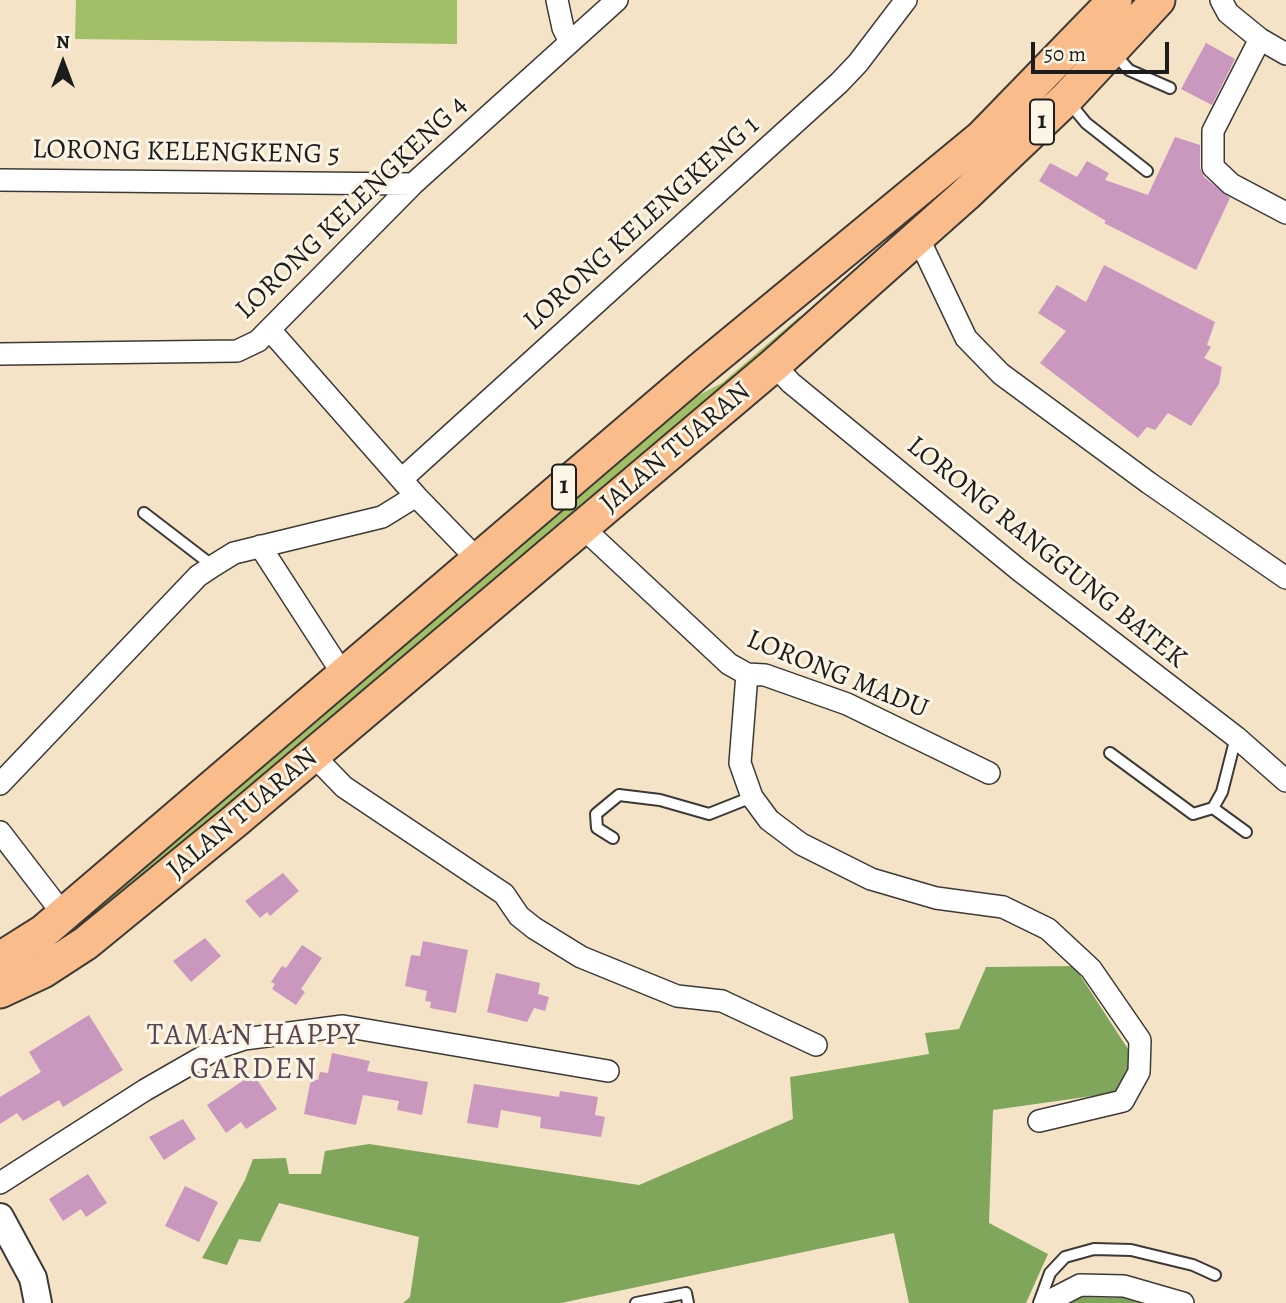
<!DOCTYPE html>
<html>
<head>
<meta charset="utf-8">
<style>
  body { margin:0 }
  #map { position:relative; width:1286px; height:1303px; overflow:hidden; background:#f5e3c8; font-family:Alegreya,serif }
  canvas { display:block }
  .north { position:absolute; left:28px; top:28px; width:70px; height:70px; -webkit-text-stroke:5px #fcf5e5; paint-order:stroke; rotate:0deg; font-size:19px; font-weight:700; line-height:28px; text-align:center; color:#1c1c1c }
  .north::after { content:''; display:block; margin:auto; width:24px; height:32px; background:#1c1c1c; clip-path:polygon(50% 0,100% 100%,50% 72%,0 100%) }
  .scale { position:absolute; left:1031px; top:42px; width:138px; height:32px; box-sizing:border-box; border:4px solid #1c1c1c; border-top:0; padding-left:9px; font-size:21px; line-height:24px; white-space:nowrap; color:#1c1c1c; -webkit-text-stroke:5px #fcf5e5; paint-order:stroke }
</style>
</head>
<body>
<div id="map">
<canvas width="1286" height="1303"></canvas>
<div class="north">N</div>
<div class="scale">50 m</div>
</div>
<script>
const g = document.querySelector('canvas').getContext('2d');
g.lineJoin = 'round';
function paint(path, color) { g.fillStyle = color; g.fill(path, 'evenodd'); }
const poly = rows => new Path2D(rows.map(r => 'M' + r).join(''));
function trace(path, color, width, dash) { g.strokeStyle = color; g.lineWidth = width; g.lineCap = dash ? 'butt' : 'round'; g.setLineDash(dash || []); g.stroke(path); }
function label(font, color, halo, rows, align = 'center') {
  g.font = font + ' Alegreya,serif'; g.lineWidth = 6; g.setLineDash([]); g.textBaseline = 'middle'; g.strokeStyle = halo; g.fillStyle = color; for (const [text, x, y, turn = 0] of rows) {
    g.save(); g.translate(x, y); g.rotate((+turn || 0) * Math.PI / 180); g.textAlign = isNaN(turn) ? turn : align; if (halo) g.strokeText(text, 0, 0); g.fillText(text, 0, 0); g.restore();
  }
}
const green = poly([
  [76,0,457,0,457,44,75,39],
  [799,317,802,317,801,321,53,953,0,974,91,910,170,846,697,396,722,383]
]);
const forest = poly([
  [1074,966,1128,1049,1131,1073,1114,1093,993,1110,989,1223,1048,1254,1026,1303,909,1303,894,1233,561,1303,403,1303,410,1297,419,1237,279,1203,260,1242,239,1239,227,1265,202,1258,245,1180,253,1159,286,1158,289,1174,321,1174,325,1151,369,1144,639,1185,793,1119,790,1077,929,1054,925,1033,959,1029,986,967],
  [1078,1297,1123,1298,1140,1303,1067,1303]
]);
const building = poly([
  [1206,43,1235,59,1212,105,1181,89],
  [1175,137,1200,145,1200,168,1204,177,1230,198,1196,270,1104,223,1106,221,1039,181,1050,163,1077,177,1087,161,1109,173,1105,180,1148,195],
  [1104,265,1215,322,1207,345,1211,347,1204,358,1222,367,1219,384,1191,426,1168,413,1155,430,1147,427,1138,438,1040,363,1066,331,1038,313,1057,285,1086,302],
  [283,873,299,891,270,916,267,912,260,918,245,901],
  [205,938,221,956,191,982,173,961],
  [423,941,468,950,456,1013,430,1008,431,1002,425,1001,427,991,405,986,411,955,420,956],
  [302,945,322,958,301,989,305,992,296,1005,272,989,275,984,271,982,282,966,286,968],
  [496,973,540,983,538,994,549,997,545,1011,534,1008,527,1022,487,1012],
  [89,1015,123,1070,63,1107,59,1100,23,1121,17,1113,0,1124,0,1097,41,1072,29,1052],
  [332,1053,370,1061,367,1071,428,1082,422,1115,397,1110,399,1101,363,1095,356,1125,304,1114,311,1079,318,1080,320,1072,328,1073],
  [253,1074,277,1109,246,1129,241,1122,226,1133,207,1105],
  [474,1084,559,1097,560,1091,598,1097,595,1115,605,1117,601,1137,540,1128,541,1117,501,1110,498,1128,467,1123],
  [183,1119,196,1139,164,1160,149,1137],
  [88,1174,107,1203,86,1217,81,1209,63,1221,49,1199],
  [185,1186,218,1202,199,1242,165,1226]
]);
const service = poly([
  [1113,52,1129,70,1170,88],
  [1068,101,1086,123,1147,171],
  [144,513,213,566],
  [1110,753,1193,814,1213,808,1222,792,1236,737],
  [1213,808,1246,832],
  [613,838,597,828,596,814,619,795,660,800,709,814,752,797],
  [636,1303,686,1293,688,1303],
  [1039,1303,1050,1273,1065,1257,1094,1249,1131,1250,1193,1265,1215,1275]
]);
const minor = poly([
  [557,0,563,28,570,42],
  [1221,0,1228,13,1260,39,1286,54],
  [1260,39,1213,131,1213,167,1231,184,1286,213],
  [0,180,413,184],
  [917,235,966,338,1001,374,1149,483,1286,578],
  [270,330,416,496,479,561],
  [0,354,237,351,258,341,413,184,617,0],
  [774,365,791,383,1019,570,1236,737,1286,781],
  [403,478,839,83,858,63,906,0],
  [582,527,729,664,747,674,765,675,847,704,989,773],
  [260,546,344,676],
  [747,674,740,763,752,797,769,820,801,844,871,879,936,898,1003,907,1048,929,1091,969,1140,1040,1139,1072,1123,1101,1039,1121],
  [313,755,344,787,504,894,519,916,534,928,581,957,677,996,722,1001,816,1045],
  [0,784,198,576,213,566,234,553,382,517,416,496],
  [0,832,63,914],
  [0,1183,145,1090,220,1047,244,1039,343,1026,608,1071],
  [1045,1303,1080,1285,1124,1286,1183,1303]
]);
const tertiary = poly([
  [0,1217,33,1278,38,1303]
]);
const primary = poly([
  [0,959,43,932,701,369,982,137,1115,0],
  [0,991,43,971,86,943,235,821,774,365,965,195,1067,98,1158,0]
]);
const shields = [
  [1042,122,24],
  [564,487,24]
];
const shieldNames = [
  ["1",1042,122],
  ["1",564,487]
];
const streetNames = [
  ["LORONG KELENGKENG 5",186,153,1],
  ["LORONG KELENGKENG 4",352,208,-44],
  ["LORONG KELENGKENG 1",642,224,-42],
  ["JALAN TUARAN",676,448,-40],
  ["LORONG RANGGUNG BATEK",1046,553,39],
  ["LORONG MADU",837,675,22],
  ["JALAN TUARAN",243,814,-40]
];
const neighbourhoodNames = [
  ["TAMAN HAPPY",254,1037],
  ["GARDEN",254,1071]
];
paint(green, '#a1bf66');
paint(forest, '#80a65b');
paint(building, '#ca97be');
trace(service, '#3d3a36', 14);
trace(minor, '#3d3a36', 24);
trace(tertiary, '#3d3a36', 30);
trace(primary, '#3d3a36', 37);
trace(service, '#fff', 10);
trace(minor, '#fff', 21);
trace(tertiary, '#fff', 26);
trace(primary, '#f9bc8a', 33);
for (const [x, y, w] of shields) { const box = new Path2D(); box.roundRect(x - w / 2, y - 22.5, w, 45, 5); g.fillStyle = '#fcf5e5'; g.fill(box); trace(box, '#1c1c1c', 2); }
label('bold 26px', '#1c1c1c', null, shieldNames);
label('28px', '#1c1c1c', '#fcf5e5', streetNames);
g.letterSpacing = '2px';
label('30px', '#594755', '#fcf5e5', neighbourhoodNames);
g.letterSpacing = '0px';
</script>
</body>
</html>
